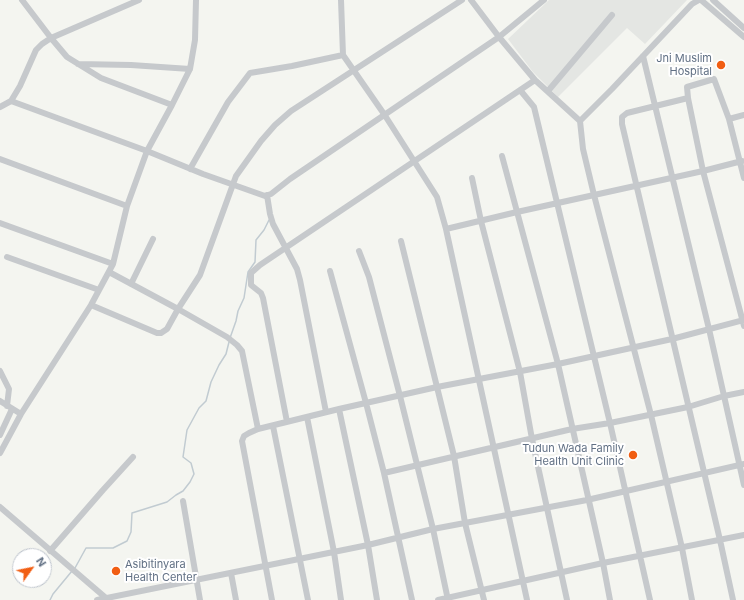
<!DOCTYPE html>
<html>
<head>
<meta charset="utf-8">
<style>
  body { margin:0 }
  #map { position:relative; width:744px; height:600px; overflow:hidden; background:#f4f5f0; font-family:Inter,sans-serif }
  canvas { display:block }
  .north { position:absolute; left:12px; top:548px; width:40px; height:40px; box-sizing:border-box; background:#fff; border:1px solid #c0c6ce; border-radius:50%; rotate:57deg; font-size:11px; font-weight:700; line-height:16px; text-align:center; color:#617084 }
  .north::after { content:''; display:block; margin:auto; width:14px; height:18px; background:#f15e13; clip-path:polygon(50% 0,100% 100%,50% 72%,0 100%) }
</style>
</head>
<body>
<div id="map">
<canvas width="744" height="600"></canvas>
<div class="north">N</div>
</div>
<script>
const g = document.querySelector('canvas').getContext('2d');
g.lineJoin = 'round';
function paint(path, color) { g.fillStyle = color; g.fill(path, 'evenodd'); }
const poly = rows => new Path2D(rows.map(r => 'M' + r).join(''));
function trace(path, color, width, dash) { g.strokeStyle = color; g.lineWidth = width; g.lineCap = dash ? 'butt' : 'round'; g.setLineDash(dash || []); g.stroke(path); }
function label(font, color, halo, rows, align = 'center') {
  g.font = font + ' Inter,sans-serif'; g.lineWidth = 4; g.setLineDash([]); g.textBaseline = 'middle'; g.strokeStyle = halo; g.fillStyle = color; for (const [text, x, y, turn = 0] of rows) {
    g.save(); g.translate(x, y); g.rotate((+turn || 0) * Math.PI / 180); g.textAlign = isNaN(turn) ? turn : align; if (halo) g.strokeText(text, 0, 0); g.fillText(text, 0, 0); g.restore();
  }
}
const built = poly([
  [549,0,687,0,645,44,627,28,558,97,533,72,508,39]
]);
const stream = poly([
  [230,338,236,321,238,311,244,298,248,272,255,262,256,240,264,230,269,220],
  [75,568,86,548,113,548,127,541,131,532,132,513,167,502,176,495,183,491,190,482,194,474,191,463,183,457,187,430,199,408,206,401,211,382,219,365,226,354,229,342],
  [50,600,53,594,72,571]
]);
const minor = poly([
  [22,0,51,38,67,57,101,78,172,105],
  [341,0,343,55,384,114,437,197,446,229,527,600],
  [471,0,499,37,535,80,580,121],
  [701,0,744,37],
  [713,0,744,28],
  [643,56,709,329,744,485],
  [78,64,131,65,190,69],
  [520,90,534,107,610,423,650,600],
  [548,91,612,15],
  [688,98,703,171,744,326],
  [11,101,147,151,203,174,265,196,271,194,290,179,499,37,544,0],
  [0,107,11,101,20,86,36,50,42,44,51,38,139,0],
  [729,119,744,115],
  [502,156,558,364,603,563,610,600],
  [0,159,127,206],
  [190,169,228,102,250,73,292,66,343,55],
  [472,178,481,221,520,372,532,439,567,600],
  [267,195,270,214,273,224,297,269,300,280,326,412],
  [0,223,113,264],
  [446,229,517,212,703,171,742,161],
  [401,241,454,456,465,523,484,600],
  [359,251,369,277,400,396,433,529,448,600],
  [7,257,99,290],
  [330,271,366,403,384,473,412,600],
  [109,272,178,309,227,337,237,345,242,351,258,429],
  [131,284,153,239],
  [91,305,157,333,161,333,167,329,178,309,200,275,236,176,261,141,275,125,291,111,462,0],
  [0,371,9,389,7,406],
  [0,401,21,414],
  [339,409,368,545,377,600],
  [307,417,334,552,341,600],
  [287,422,263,298,261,293,251,285,251,273,260,265,535,80],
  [273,426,308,600],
  [0,435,12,409],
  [0,453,21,414,91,305,113,264,127,206,147,151,172,105,190,69,195,40,196,0],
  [384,473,572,429,610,423,688,407,724,396,744,392],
  [183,501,200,600],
  [0,507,106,598],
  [50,551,103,490,133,457],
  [231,573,236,600],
  [97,600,368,545,433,529,587,500,744,464],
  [272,600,242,441,244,436,249,433,258,429,339,409,437,387,558,364,672,339,744,320],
  [438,600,603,563,744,535],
  [692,600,682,548,651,415,594,195,583,149,580,121,612,89,692,4,699,0],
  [733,600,720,540,622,124,622,117,627,113,688,98,687,87,714,79,729,119,744,178]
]);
const markers = [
  [721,65,5,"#f15e13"],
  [633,455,5,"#f15e13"],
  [116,571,5,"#f15e13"]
];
const poiNames = [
  ["Jni Muslim",712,59],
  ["Hospital",712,72],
  ["Tudun Wada Family",624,449],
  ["Health Unit Clinic",624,462],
  ["Asibitinyara",125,565,"left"],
  ["Health Center",125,578,"left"]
];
paint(built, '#e4e6e3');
trace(stream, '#c1cbd1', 1.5);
trace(minor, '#c6c9cc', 6);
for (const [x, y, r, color] of markers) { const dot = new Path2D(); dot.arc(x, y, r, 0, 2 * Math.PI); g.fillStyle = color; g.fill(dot); trace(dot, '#fff', 1.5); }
label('11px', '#617084', '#fff', poiNames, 'right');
</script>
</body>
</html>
